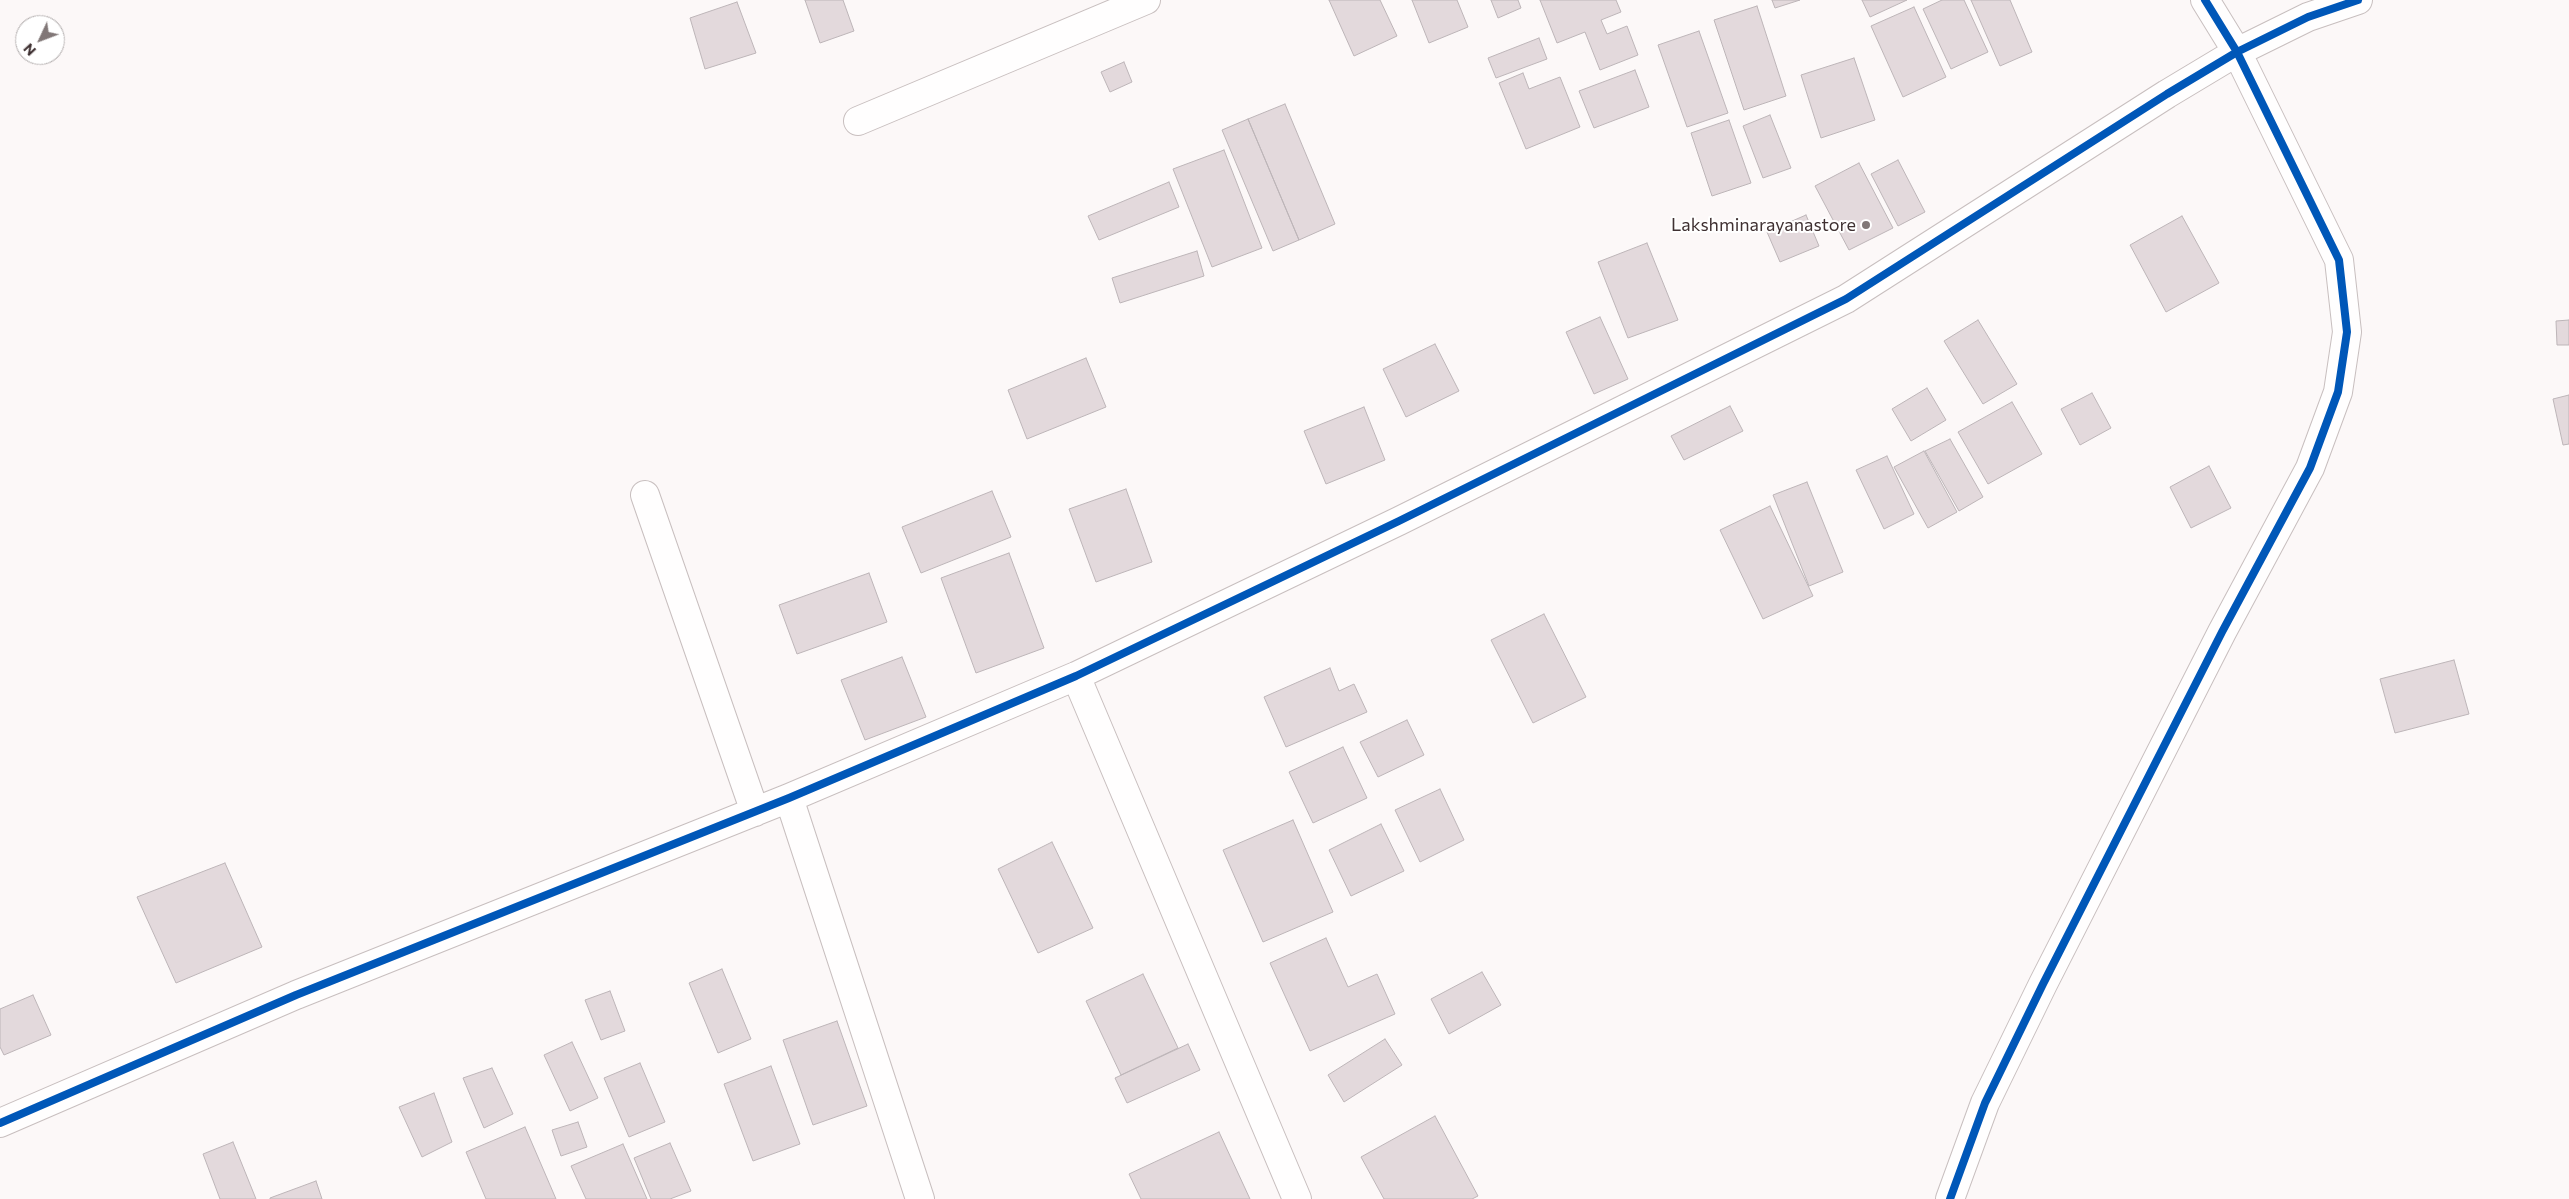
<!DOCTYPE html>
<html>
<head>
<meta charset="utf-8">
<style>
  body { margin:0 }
  #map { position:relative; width:2569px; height:1199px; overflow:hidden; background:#fcf8f8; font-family:Commissioner,sans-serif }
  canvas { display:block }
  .north { position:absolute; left:15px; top:15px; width:50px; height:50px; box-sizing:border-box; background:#fff; border:1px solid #b2adad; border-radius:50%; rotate:227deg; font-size:14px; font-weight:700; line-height:20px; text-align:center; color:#3f3132 }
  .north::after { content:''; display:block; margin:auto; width:18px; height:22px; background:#817777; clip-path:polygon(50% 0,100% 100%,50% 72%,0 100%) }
</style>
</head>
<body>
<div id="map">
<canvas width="2569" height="1199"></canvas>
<div class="north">N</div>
</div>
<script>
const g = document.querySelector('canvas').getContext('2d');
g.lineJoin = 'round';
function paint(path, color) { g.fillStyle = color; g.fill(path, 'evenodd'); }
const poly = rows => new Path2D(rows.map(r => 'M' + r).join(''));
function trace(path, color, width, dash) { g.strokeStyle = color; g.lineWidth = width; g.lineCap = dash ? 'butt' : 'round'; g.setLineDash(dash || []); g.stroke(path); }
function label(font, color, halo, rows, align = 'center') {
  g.font = font + ' Commissioner,sans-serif'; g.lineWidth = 4; g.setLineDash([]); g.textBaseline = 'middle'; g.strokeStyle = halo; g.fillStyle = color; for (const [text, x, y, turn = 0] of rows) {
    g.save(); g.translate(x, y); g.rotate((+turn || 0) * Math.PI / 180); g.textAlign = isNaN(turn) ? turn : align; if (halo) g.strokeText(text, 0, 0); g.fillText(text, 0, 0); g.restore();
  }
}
const building = poly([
  [805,0,843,0,854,31,820,43,805,0],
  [1329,0,1380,0,1397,36,1354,56,1329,0],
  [1412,0,1457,0,1468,27,1429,43,1412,0],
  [1491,0,1518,0,1521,8,1498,18,1491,0],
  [1540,0,1616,0,1621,12,1601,20,1607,34,1627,26,1638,55,1600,70,1585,32,1557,43,1540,0],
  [1772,0,1800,0,1775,8,1772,0],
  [1862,0,1907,0,1870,17,1862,0],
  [1942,0,1964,0,1988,52,1951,69,1923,9,1942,0],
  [1971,0,2010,0,2032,52,2000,66,1971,0],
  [737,2,756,53,705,69,690,18,737,2],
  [1757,6,1786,96,1744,110,1714,20,1757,6],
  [1914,7,1946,77,1903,97,1871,26,1914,7],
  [1699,31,1728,113,1687,127,1658,45,1699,31],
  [1539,38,1547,59,1496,78,1488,58,1539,38],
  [1854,58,1875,120,1821,138,1801,75,1854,58],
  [1124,62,1132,82,1110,92,1101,72,1124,62],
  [1635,70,1649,107,1594,128,1579,91,1635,70],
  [1523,73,1529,89,1560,77,1580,127,1526,149,1499,83,1523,73],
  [1285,104,1335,224,1299,240,1248,119,1285,104],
  [1770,115,1791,168,1763,178,1743,126,1770,115],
  [1248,119,1299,240,1273,251,1222,130,1248,119],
  [1729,120,1751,183,1712,196,1691,133,1729,120],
  [1224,150,1262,248,1212,267,1173,169,1224,150],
  [1898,160,1925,212,1898,226,1871,174,1898,160],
  [1859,163,1893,228,1849,250,1815,186,1859,163],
  [1169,182,1179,207,1099,240,1088,216,1169,182],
  [1806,215,1819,246,1780,262,1767,232,1806,215],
  [2182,216,2219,283,2166,312,2130,245,2182,216],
  [1647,243,1678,320,1628,338,1598,262,1647,243],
  [1197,251,1204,276,1120,303,1112,278,1197,251],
  [1600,317,1628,379,1594,394,1566,332,1600,317],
  [1978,320,2017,384,1983,404,1944,341,1978,320],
  [2569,320,2569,345,2557,345,2556,321,2569,320],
  [1435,344,1459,391,1406,417,1383,369,1435,344],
  [1086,358,1106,407,1027,439,1008,390,1086,358],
  [1927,388,1946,420,1911,441,1892,409,1927,388],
  [2092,393,2111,428,2080,445,2061,409,2092,393],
  [2569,395,2569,444,2563,445,2553,399,2569,395],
  [2012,402,2042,454,1988,484,1958,432,2012,402],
  [1730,406,1743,431,1684,460,1671,436,1730,406],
  [1364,407,1385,460,1326,484,1304,431,1364,407],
  [1950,439,1983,497,1959,511,1925,451,1950,439],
  [1924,451,1957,512,1928,528,1894,467,1924,451],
  [1887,456,1914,514,1884,529,1856,470,1887,456],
  [2209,466,2231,508,2191,528,2170,487,2209,466],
  [1807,482,1843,572,1809,586,1773,495,1807,482],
  [1126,489,1152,562,1096,582,1069,509,1126,489],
  [992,491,1011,537,921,573,902,527,992,491],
  [1770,506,1813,596,1763,619,1720,530,1770,506],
  [1009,553,1044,648,976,673,941,578,1009,553],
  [869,573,887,622,797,654,779,605,869,573],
  [1544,614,1586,697,1533,723,1491,640,1544,614],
  [902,657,926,717,865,740,841,680,902,657],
  [2454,660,2469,714,2395,733,2380,679,2454,660],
  [1330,668,1339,691,1354,684,1367,712,1286,747,1264,697,1330,668],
  [1407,720,1424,755,1378,777,1360,742,1407,720],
  [1343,747,1367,798,1313,823,1289,772,1343,747],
  [1440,789,1464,840,1420,862,1395,810,1440,789],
  [1293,820,1333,912,1263,942,1223,850,1293,820],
  [1381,824,1404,871,1351,896,1329,850,1381,824],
  [1052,842,1093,928,1038,953,998,869,1052,842],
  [225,863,262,947,176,983,137,897,225,863],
  [1326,938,1348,987,1377,974,1395,1014,1310,1051,1270,963,1326,938],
  [722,969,751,1039,718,1053,689,983,722,969],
  [1482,972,1501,1005,1449,1034,1431,999,1482,972],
  [1143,974,1178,1048,1121,1075,1086,1001,1143,974],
  [610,991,625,1031,601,1040,585,1000,610,991],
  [33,995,51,1035,4,1055,0,1047,0,1009,33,995],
  [837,1021,867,1106,813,1125,783,1040,837,1021],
  [1385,1039,1402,1065,1344,1102,1328,1075,1385,1039],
  [572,1042,598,1098,570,1111,544,1055,572,1042],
  [1188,1044,1200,1070,1127,1103,1115,1078,1188,1044],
  [640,1063,665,1122,629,1137,604,1078,640,1063],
  [771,1066,800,1144,753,1161,724,1084,771,1066],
  [492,1068,513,1114,484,1128,463,1078,492,1068],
  [434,1093,452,1142,422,1157,399,1107,434,1093],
  [1435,1116,1478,1196,1472,1199,1384,1199,1361,1157,1435,1116],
  [578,1122,587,1147,561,1156,552,1130,578,1122],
  [525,1127,556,1199,486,1199,466,1152,525,1127],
  [1219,1132,1250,1199,1141,1199,1129,1174,1219,1132],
  [233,1142,256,1199,220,1199,203,1154,233,1142],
  [670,1143,691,1191,670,1199,651,1199,634,1158,670,1143],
  [623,1144,647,1199,586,1199,571,1166,623,1144],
  [316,1181,322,1199,270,1199,270,1198,316,1181]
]);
const street = poly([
  [858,121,1146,0],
  [645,495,755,812],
  [1076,676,1297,1199],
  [789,798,920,1199],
  [0,1123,296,995,789,798,1076,676,1399,521,1846,299,2167,94,2237,52,2308,17,2358,0],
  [1950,1199,1985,1103,2043,984,2222,632,2310,468,2338,392,2347,332,2339,260,2237,52,2205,0]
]);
const cycleway = poly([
  [0,1123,296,995,789,798,1076,676,1399,521,1846,299,2167,94,2237,52,2308,17,2358,0],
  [1950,1199,1985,1103,2043,984,2222,632,2310,468,2338,392,2347,332,2339,260,2237,52,2205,0]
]);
const markers = [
  [1866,225,5,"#817777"]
];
const poiNames = [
  ["Lakshminarayanastore",1856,225]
];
paint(building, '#e3d9dc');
trace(building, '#bdb5b8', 1);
trace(street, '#c8bfbf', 30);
trace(street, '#fffefe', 28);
trace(cycleway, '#0057b8', 8);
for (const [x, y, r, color] of markers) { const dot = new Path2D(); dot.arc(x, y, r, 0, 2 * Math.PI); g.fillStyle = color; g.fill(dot); trace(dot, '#fff', 2); }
label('18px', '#3f3132', '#fff', poiNames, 'right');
</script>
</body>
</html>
